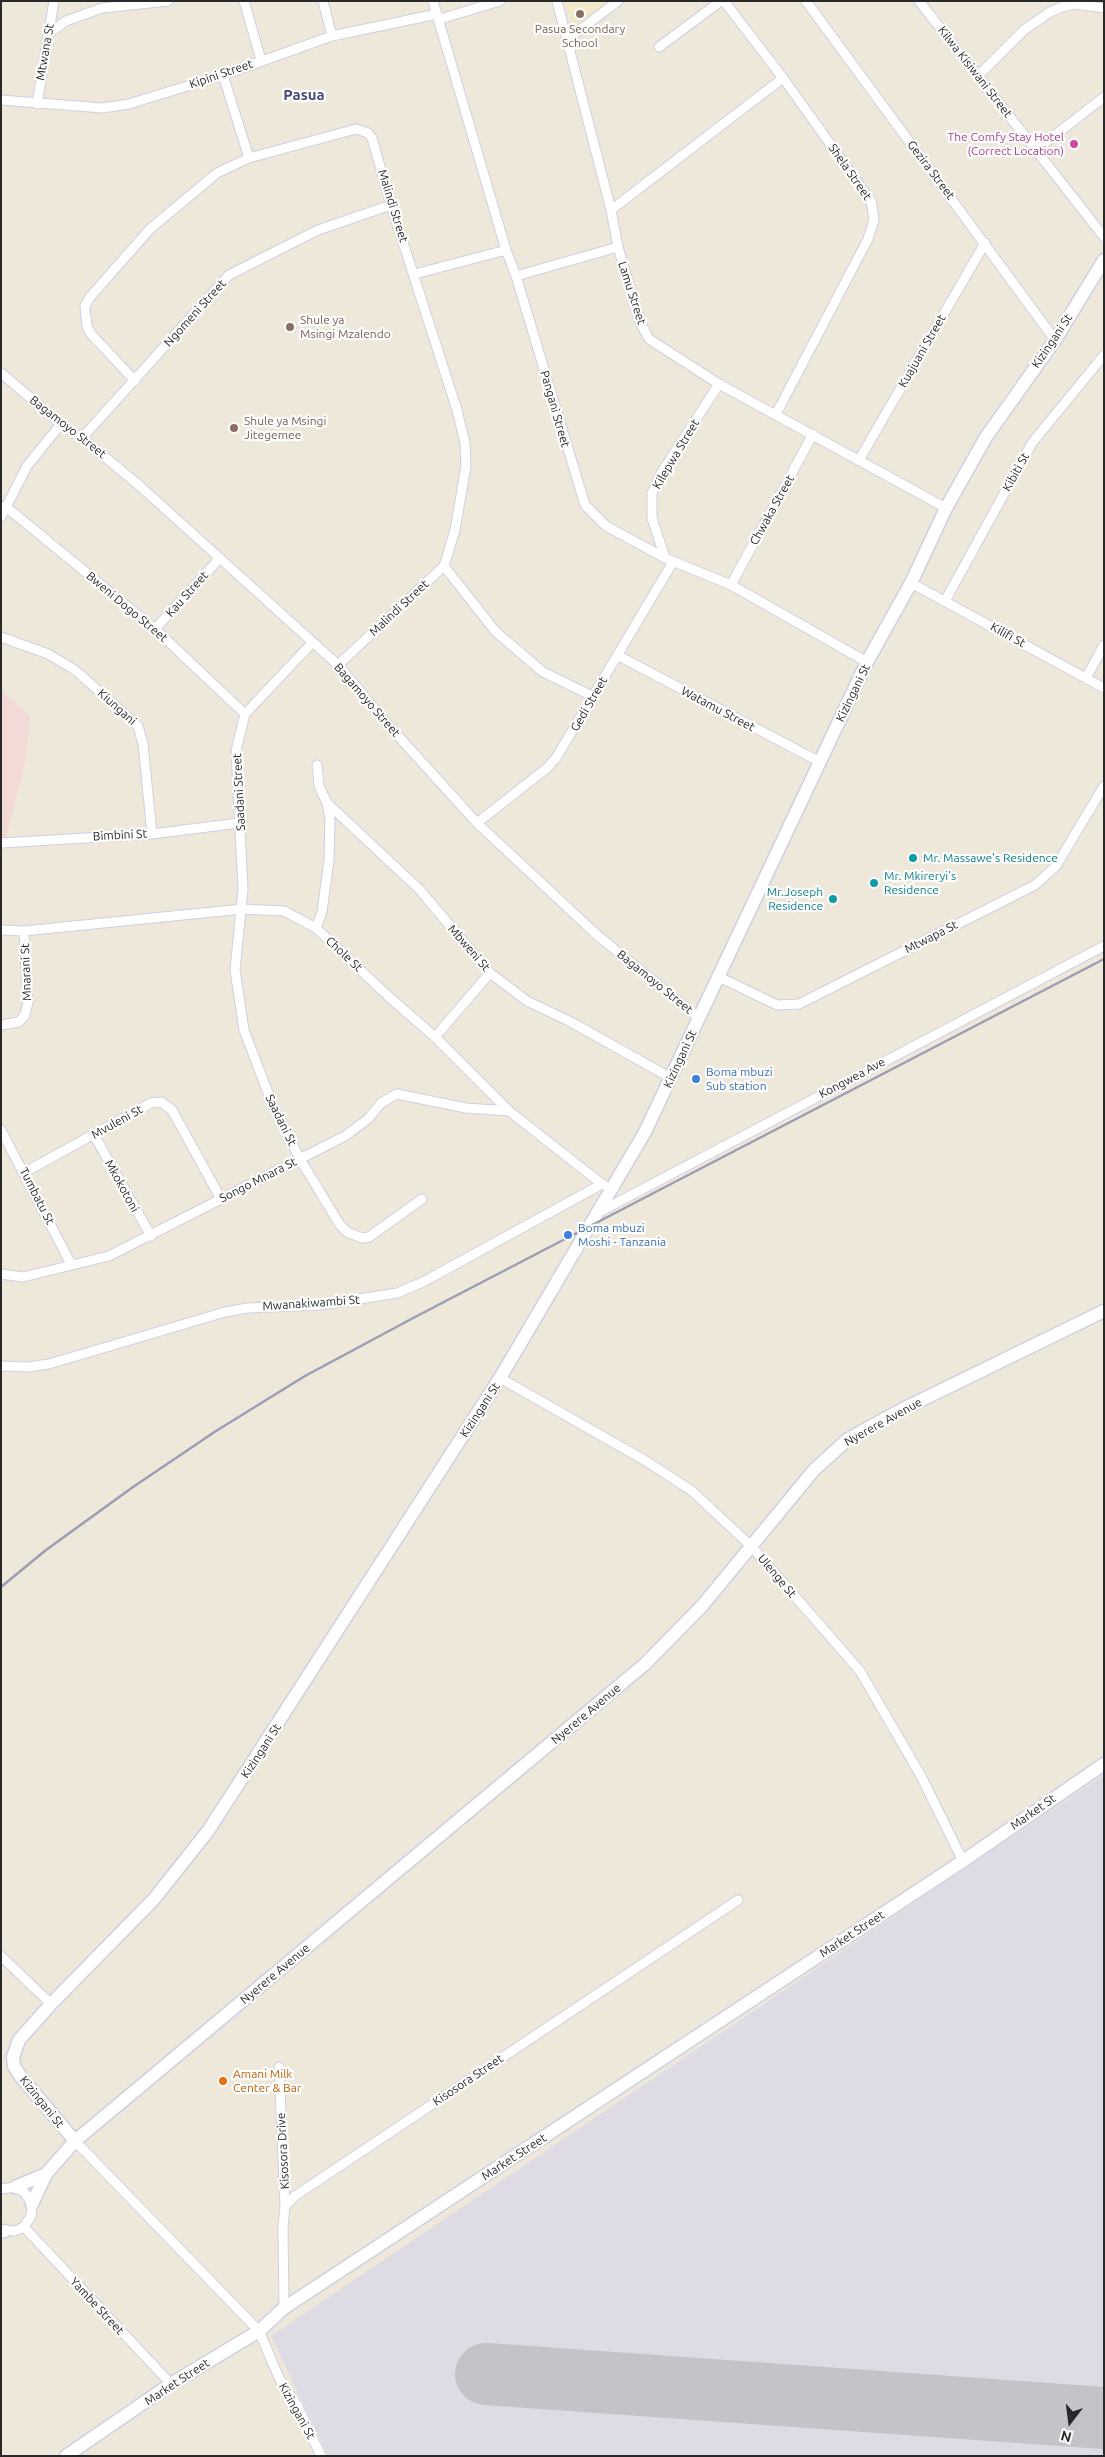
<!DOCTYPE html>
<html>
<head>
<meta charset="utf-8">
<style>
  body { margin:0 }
  #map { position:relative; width:1105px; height:2457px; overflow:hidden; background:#ede8da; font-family:Ubuntu,sans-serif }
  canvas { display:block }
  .frame { position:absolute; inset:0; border:2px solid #292929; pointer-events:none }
  .north { position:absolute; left:1045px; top:2397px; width:50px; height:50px; -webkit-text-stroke:4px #fff; paint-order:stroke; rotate:195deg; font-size:14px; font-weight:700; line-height:20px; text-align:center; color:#292929 }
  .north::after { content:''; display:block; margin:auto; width:18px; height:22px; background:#292929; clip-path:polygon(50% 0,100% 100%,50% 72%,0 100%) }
</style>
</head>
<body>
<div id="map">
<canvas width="1105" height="2457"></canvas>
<div class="frame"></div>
<div class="north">N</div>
</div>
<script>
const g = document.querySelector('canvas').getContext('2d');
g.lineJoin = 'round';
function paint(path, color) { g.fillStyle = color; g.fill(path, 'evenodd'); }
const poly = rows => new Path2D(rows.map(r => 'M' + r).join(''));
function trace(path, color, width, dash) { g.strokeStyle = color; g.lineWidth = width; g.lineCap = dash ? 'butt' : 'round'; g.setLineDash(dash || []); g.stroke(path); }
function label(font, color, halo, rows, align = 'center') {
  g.font = font + ' Ubuntu,sans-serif'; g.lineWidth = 4.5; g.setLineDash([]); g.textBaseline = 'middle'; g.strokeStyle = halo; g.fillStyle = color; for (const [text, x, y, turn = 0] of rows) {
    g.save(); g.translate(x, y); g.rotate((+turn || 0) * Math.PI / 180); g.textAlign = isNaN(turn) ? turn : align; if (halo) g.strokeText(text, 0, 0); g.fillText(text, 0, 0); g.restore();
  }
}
const industrial = poly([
  [1104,1775,1104,2456,328,2456,271,2336]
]);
const education = poly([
  [565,1,608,1,573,27]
]);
const medical = poly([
  [2,690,30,717,25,763,6,839,1,838]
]);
const runway = poly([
  [486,2374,1104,2418]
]);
const street = poly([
  [244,1,261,60],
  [323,1,332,36],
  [433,1,506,250,516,276,585,505,606,526,665,558,731,585,867,662],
  [557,1,611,210,618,247,640,322,649,339,719,384,946,508],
  [724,1,783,78,871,201,874,220,868,239,776,414],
  [806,1,1055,340],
  [919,1,1104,237],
  [440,19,500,1],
  [48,34,66,21,102,8,168,1],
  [568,39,618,1],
  [659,47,721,1],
  [223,75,249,158],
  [978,76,1024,30,1050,12,1062,7,1075,4,1104,8],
  [1,100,102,108,129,104,223,75,332,36,437,14],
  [37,104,54,1],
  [1036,150,1104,97],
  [611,210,783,78],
  [415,274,506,250],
  [516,276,618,247],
  [1,373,61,424,82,438,141,487,338,665,390,727,477,823,597,935,699,1018],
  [135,381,92,335,87,327,85,306,90,297,150,229,217,173,249,158,356,129,368,133,372,138,391,205,457,410,465,443,466,466,455,530,444,566,338,665],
  [82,438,229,275,318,230,391,205],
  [859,460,985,243],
  [5,506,155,629,245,714],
  [1,517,27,466,61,424],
  [665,558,652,518,652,493,660,475,719,384],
  [444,566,496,632,543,672,594,697],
  [911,583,1104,688],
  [731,585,813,434],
  [945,601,1032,443,1104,355],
  [155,629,220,558],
  [1,637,48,654,75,670,138,726,143,744,152,834],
  [312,643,245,714,236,751,243,889,235,970,244,1030,273,1106,300,1159,340,1225,347,1232,362,1238,369,1237,422,1199],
  [617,655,820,762],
  [1086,678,1104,645],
  [317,765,319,786,327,803,419,889,490,973,527,1001,571,1022,671,1078],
  [477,823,547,768,556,758,673,562],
  [1,843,152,834,239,823],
  [316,928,322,912,329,860,330,819,327,803],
  [1,930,24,931,242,909,284,911,316,928,388,996,435,1037,509,1111,602,1184,613,1189],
  [717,976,777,1005,799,1004,1035,885,1056,866,1104,786],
  [1,1025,19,1022,25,1015,28,1002,24,931],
  [435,1037,490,973],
  [1,1130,71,1264],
  [94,1135,151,1236],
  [25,1172,151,1103,161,1102,172,1110,221,1199],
  [601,1211,1104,946],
  [1,1274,23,1277,109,1256,345,1136,368,1119,381,1103,397,1094,466,1108,509,1111],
  [1,1366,28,1367,49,1364,225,1312,248,1308,322,1305,397,1293,423,1282,602,1184],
  [500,1378,646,1461,692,1491,752,1547,860,1671,921,1776,963,1861],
  [1,1956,51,2004],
  [279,2067,285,2206],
  [75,2141,259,2331,280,2380,297,2405,321,2456],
  [1,2189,15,2187,25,2193,32,2204,31,2216,24,2227,15,2231,1,2230],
  [24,2227,171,2384],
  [284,2308,283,2227,285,2206,295,2196,738,1900]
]);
const secondary = poly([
  [75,2141,21,2077,14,2066,13,2057,19,2040,51,2004,154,1899,208,1831,500,1378,645,1132,867,662,911,583,946,508,986,437,1055,340,1104,260],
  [15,2187,46,2174],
  [32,2204,46,2174,75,2141,645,1664,702,1606,814,1470,848,1439,901,1410,1104,1311],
  [1,2232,5,2231],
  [66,2456,171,2384,259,2331,284,2308,963,1861,1104,1764]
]);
const rail = poly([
  [1,1587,46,1550,133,1487,216,1431,305,1376,415,1317,1104,959]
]);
const markers = [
  [580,14,5,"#8d6e63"],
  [1074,144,5,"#d1479c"],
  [290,327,5,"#8d6e63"],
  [234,428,5,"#8d6e63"],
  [913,858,5,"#0f9aa8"],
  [874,883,5,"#0f9aa8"],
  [833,899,5,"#0f9aa8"],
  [696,1079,5,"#3f7fe0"],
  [568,1235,5,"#3f7fe0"],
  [223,2081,5,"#e8710a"]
];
const educationNames = [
  ["Pasua Secondary",580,29,"center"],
  ["School",580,43,"center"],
  ["Shule ya",300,320],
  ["Msingi Mzalendo",300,334],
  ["Shule ya Msingi",244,421],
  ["Jitegemee",244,435]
];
const streetNames = [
  ["Mtwana St",45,52,-80],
  ["Kilwa Kisiwani Street",975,72,52],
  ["Kipini Street",221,74,-19],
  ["Gezira Street",931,170,53],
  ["Shela Street",850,172,55],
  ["Malindi Street",393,206,73],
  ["Lamu Street",632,293,72],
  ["Ngomeni Street",195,313,-48],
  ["Kizingani St",1052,341,-56],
  ["Kuajuani Street",922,351,-60],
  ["Pangani Street",555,409,74],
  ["Bagamoyo Street",68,427,38],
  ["Kilepwa Street",676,454,-59],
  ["Kibiti St",1016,472,-61],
  ["Chwaka Street",772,510,-61],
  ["Kau Street",187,594,-48],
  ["Bweni Dogo Street",127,607,40],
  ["Malindi Street",399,608,-43],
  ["Kilifi St",1008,635,29],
  ["Kizingani St",853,693,-64],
  ["Bagamoyo Street",367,700,49],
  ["Gedi Street",589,704,-60],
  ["Kiungani",117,707,42],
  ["Watamu Street",718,709,28],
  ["Saadani Street",239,792,-93],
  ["Bimbini St",120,835,-3],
  ["Mtwapa St",931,937,-27],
  ["Mbweni St",469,948,49],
  ["Chole St",344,954,43],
  ["Mnarani St",26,972,-92],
  ["Bagamoyo Street",655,982,39],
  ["Kizingani St",680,1059,-65],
  ["Kongwea Ave",852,1078,-28],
  ["Saadani St",281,1120,64],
  ["Mvuleni St",117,1122,-29],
  ["Songo Mnara St",258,1180,-27],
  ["Mkokotoni",122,1186,61],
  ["Tumbatu St",37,1196,63],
  ["Mwanakiwambi St",311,1303,-4],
  ["Kizingani St",480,1410,-57],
  ["Nyerere Avenue",883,1422,-29],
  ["Ulenge St",777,1576,50],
  ["Nyerere Avenue",586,1714,-40],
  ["Kizingani St",261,1751,-57],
  ["Market St",1033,1812,-35],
  ["Market Street",852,1934,-33],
  ["Nyerere Avenue",275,1974,-40],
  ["Kisosora Street",468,2080,-34],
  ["Kizingani St",42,2102,51],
  ["Kisosora Drive",283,2151,-93],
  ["Market Street",514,2157,-33],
  ["Yambe Street",97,2306,47],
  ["Market Street",177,2382,-33],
  ["Kizingani St",297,2411,61]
];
const hotelNames = [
  ["The Comfy Stay Hotel",1064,137],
  ["(Correct Location)",1064,151]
];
const cultureNames = [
  ["Mr. Massawe's Residence",923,858],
  ["Mr. Mkireryi's",884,876],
  ["Residence",884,890],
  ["Mr.Joseph",823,892,"right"],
  ["Residence",823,906,"right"]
];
const shopNames = [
  ["Boma mbuzi",706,1072],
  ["Sub station",706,1086],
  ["Boma mbuzi",578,1228],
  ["Moshi - Tanzania",578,1242]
];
const foodNames = [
  ["Amani Milk",233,2074],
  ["Center & Bar",233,2088]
];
const quarterNames = [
  ["Pasua",304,95]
];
paint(industrial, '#dfdbe4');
paint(education, '#f0eac8');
paint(medical, '#f4dad6');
trace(runway, '#c5c2c8', 62);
trace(street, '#cfcfe3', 11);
trace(secondary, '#cfcfe3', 15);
trace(street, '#fff', 9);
trace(secondary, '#fff', 12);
trace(rail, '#9d9cb5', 2.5);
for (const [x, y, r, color] of markers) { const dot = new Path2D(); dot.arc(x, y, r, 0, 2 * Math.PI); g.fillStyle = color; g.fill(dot); trace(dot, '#fff', 2); }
label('12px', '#785e54', '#fff', educationNames, 'left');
label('12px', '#292929', '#fff', streetNames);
label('12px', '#b23c85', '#fff', hotelNames, 'right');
label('12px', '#0d838f', '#fff', cultureNames, 'left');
label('12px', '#366cbe', '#fff', shopNames, 'left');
label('12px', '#c56008', '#fff', foodNames, 'left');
label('bold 15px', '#47477d', '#fff', quarterNames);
</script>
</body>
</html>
